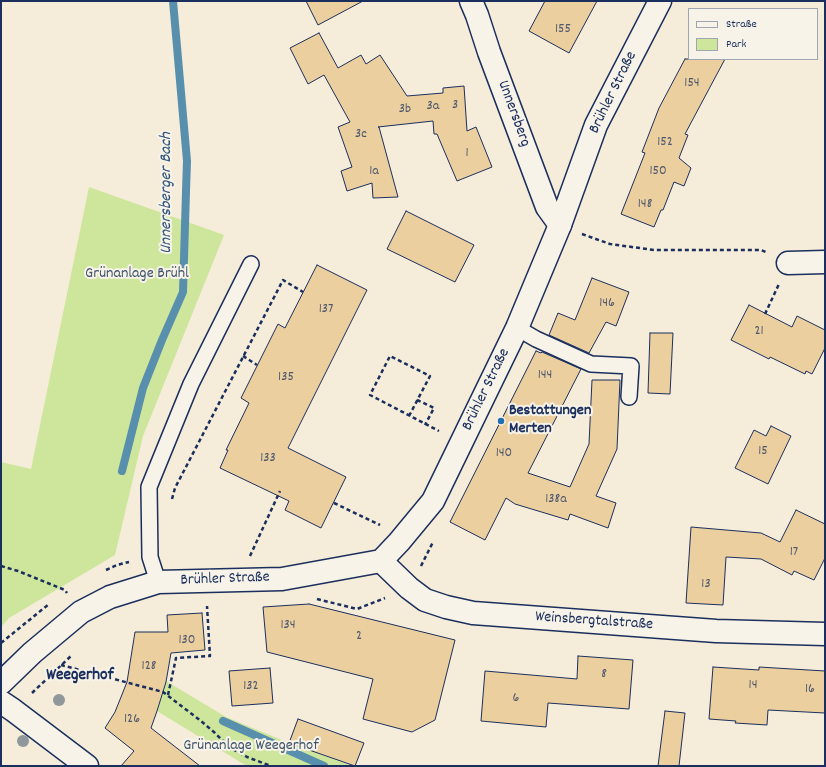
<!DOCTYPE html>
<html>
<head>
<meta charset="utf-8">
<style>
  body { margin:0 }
  #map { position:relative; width:826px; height:767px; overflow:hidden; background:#f5ecd9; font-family:Dekko,sans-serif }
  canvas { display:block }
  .frame { position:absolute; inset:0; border:2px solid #1b2f5e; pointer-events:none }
  .legend { position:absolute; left:688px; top:8px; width:130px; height:52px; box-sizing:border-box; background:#f7f3e8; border:1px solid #9fa5b1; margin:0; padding:5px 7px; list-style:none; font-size:12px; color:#1b2f5e }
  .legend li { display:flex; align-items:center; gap:8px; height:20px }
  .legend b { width:20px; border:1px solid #9fa5b1 }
</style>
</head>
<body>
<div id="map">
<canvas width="826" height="767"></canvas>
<div class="frame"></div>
<ul class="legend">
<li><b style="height:5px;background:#f7f3e8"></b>Straße</li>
<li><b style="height:11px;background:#cde69c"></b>Park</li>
</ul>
</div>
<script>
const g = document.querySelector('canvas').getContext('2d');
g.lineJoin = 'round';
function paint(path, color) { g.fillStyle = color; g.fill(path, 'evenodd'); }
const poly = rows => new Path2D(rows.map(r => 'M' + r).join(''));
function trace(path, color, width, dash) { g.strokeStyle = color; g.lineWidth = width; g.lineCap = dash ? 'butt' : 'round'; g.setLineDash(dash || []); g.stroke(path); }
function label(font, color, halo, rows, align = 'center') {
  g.font = font + ' Dekko,sans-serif'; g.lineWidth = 4; g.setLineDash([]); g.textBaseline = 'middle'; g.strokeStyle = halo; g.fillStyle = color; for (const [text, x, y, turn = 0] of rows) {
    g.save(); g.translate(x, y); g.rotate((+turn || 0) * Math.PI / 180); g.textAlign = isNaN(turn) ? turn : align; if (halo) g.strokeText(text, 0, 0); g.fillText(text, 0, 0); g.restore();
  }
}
const green = poly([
  [89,187,224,235,143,436,115,555,9,618,1,627,1,462,31,469],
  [166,681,226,717,289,743,353,766,249,766,245,765,157,711]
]);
const stream = poly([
  [122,471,143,388,162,340,183,292,186,191,187,161,173,1],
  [223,721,324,766]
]);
const building = poly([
  [306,1,363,1,318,25,306,1],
  [545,1,597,1,569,53,529,31,545,1],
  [319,33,338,68,361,55,366,64,380,55,407,96,443,93,443,88,464,86,467,131,476,127,492,167,457,181,437,134,434,134,433,121,378,127,379,127,398,197,373,198,372,183,347,191,341,171,352,167,338,127,350,122,324,75,308,84,290,48,319,33],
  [685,59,725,59,685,134,688,135,679,158,691,168,684,186,674,182,663,210,661,210,654,227,621,214,645,153,642,152,659,108,685,59],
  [406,211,474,245,455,282,387,249,406,211],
  [317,265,367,290,288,448,346,477,321,528,285,510,289,501,220,468,228,450,226,450,249,403,241,398,278,324,285,328,317,265],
  [592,278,629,292,616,326,606,322,589,353,549,335,558,313,575,320,592,278],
  [749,305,792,327,797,316,825,330,825,348,812,374,806,371,805,374,770,357,769,359,731,340,749,305],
  [650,333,673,333,670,394,648,393,650,333],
  [536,351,541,353,542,352,581,369,528,473,570,487,589,444,592,380,620,380,617,449,596,496,616,503,608,528,570,514,568,520,515,504,506,498,485,540,450,522,536,351],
  [771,426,791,436,768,484,735,468,754,430,766,436,771,426],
  [796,510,825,524,825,558,814,580,794,571,792,575,761,559,726,557,723,605,686,603,691,527,761,533,780,542,796,510],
  [309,604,455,640,435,720,412,732,363,719,373,679,267,652,263,607,309,604],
  [202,613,205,650,171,653,166,682,157,711,151,728,200,766,121,766,134,751,105,728,115,712,127,682,135,632,168,632,167,615,202,613],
  [578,656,633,660,629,709,548,703,546,727,481,721,485,671,577,679,578,656],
  [713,667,759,670,759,667,825,671,825,713,768,710,767,725,735,723,736,721,709,719,713,667],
  [270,668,273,703,232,706,229,671,270,668],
  [665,711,685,713,679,766,658,766,665,711],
  [298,719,364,743,355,766,289,743,298,719]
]);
const path = poly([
  [582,234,610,244,654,250,761,250,766,252],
  [765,314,779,284],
  [243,356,257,365],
  [417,400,434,408,425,425],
  [409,416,430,376,390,356,370,395,439,431],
  [172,499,175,488,283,280,303,292],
  [334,503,380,525],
  [250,556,280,491],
  [1,566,18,571,65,590,67,593],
  [421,566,433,542],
  [106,570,117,565,129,562],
  [317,599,357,609,385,598],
  [1,643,49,604],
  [61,665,163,692,201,721,215,733,229,747,247,757,271,766],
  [32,693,72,655],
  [168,695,176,658,210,656,207,606]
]);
const service = poly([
  [517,328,536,339,591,364,631,366,629,397],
  [158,582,150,557,149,487,191,384,251,264]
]);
const minor = poly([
  [471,1,477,15,489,52,547,207,560,225],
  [788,263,825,262],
  [381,561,409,588,425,600,446,607,473,613,716,631,825,634],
  [1,702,13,710,87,766]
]);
const secondary = poly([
  [1,683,32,653,81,612,110,597,158,582,282,579,381,561,399,542,433,501,517,328,560,225,596,125,660,1]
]);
const trees = [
  [59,700],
  [23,741]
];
const markers = [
  [501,421,4,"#1f6fb2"]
];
const numberNames = [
  ["155",563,30],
  ["154",692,84],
  ["3",455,106],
  ["3a",433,107],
  ["3b",405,110],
  ["3c",361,135],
  ["152",665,143],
  ["1",467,154],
  ["1a",374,172],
  ["150",658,172],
  ["148",645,205],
  ["146",607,304],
  ["137",326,310],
  ["21",759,332],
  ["144",545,376],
  ["135",286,378],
  ["15",763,452],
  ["140",504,454],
  ["133",268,459],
  ["138a",556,500],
  ["17",794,553],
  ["13",706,585],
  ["134",288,626],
  ["2",359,637],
  ["130",187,641],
  ["128",149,667],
  ["8",604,675],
  ["14",753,686],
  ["132",251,687],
  ["16",810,690],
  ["6",516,699],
  ["126",132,720]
];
const streetNames = [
  ["Brühler Straße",614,93,-64],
  ["Unnersberg",513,114,70],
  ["Brühler Straße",487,390,-64],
  ["Brühler Straße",225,580,-2],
  ["Weinsbergtalstraße",594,622,4]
];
const parkNames = [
  ["Grünanlage Brühl",137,275],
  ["Grünanlage Weegerhof",251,747]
];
const poiNames = [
  ["Bestattungen",509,412],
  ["Merten",509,430]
];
const waterNames = [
  ["Unnersberger Bach",168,193,-90]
];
const neighbourhoodNames = [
  ["Weegerhof",80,677]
];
paint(green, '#cde69c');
trace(stream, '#588fac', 8);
paint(building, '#ebcf9f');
trace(building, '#1b2f5e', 1);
trace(service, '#1b2f5e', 18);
trace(minor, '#1b2f5e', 25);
trace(secondary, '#1b2f5e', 25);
trace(path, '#1b2f5e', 2.5, [4, 3]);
trace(service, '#f7f3e8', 15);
trace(minor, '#f7f3e8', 22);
trace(secondary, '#f7f3e8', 22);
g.fillStyle = '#91989c';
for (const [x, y] of trees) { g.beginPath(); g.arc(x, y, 6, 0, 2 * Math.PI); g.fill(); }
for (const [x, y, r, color] of markers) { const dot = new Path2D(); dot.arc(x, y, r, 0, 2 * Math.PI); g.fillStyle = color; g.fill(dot); trace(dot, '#f7f3e8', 1.5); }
label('14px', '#4f576e', null, numberNames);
label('16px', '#1b2f5e', '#f7f3e8', streetNames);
label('16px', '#3f546a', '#f7f3e8', parkNames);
label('bold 16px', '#1b2f5e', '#f7f3e8', poiNames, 'left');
label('italic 17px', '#34577e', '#f7f3e8', waterNames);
label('bold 17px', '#1b2f5e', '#f7f3e8', neighbourhoodNames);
</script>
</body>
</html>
